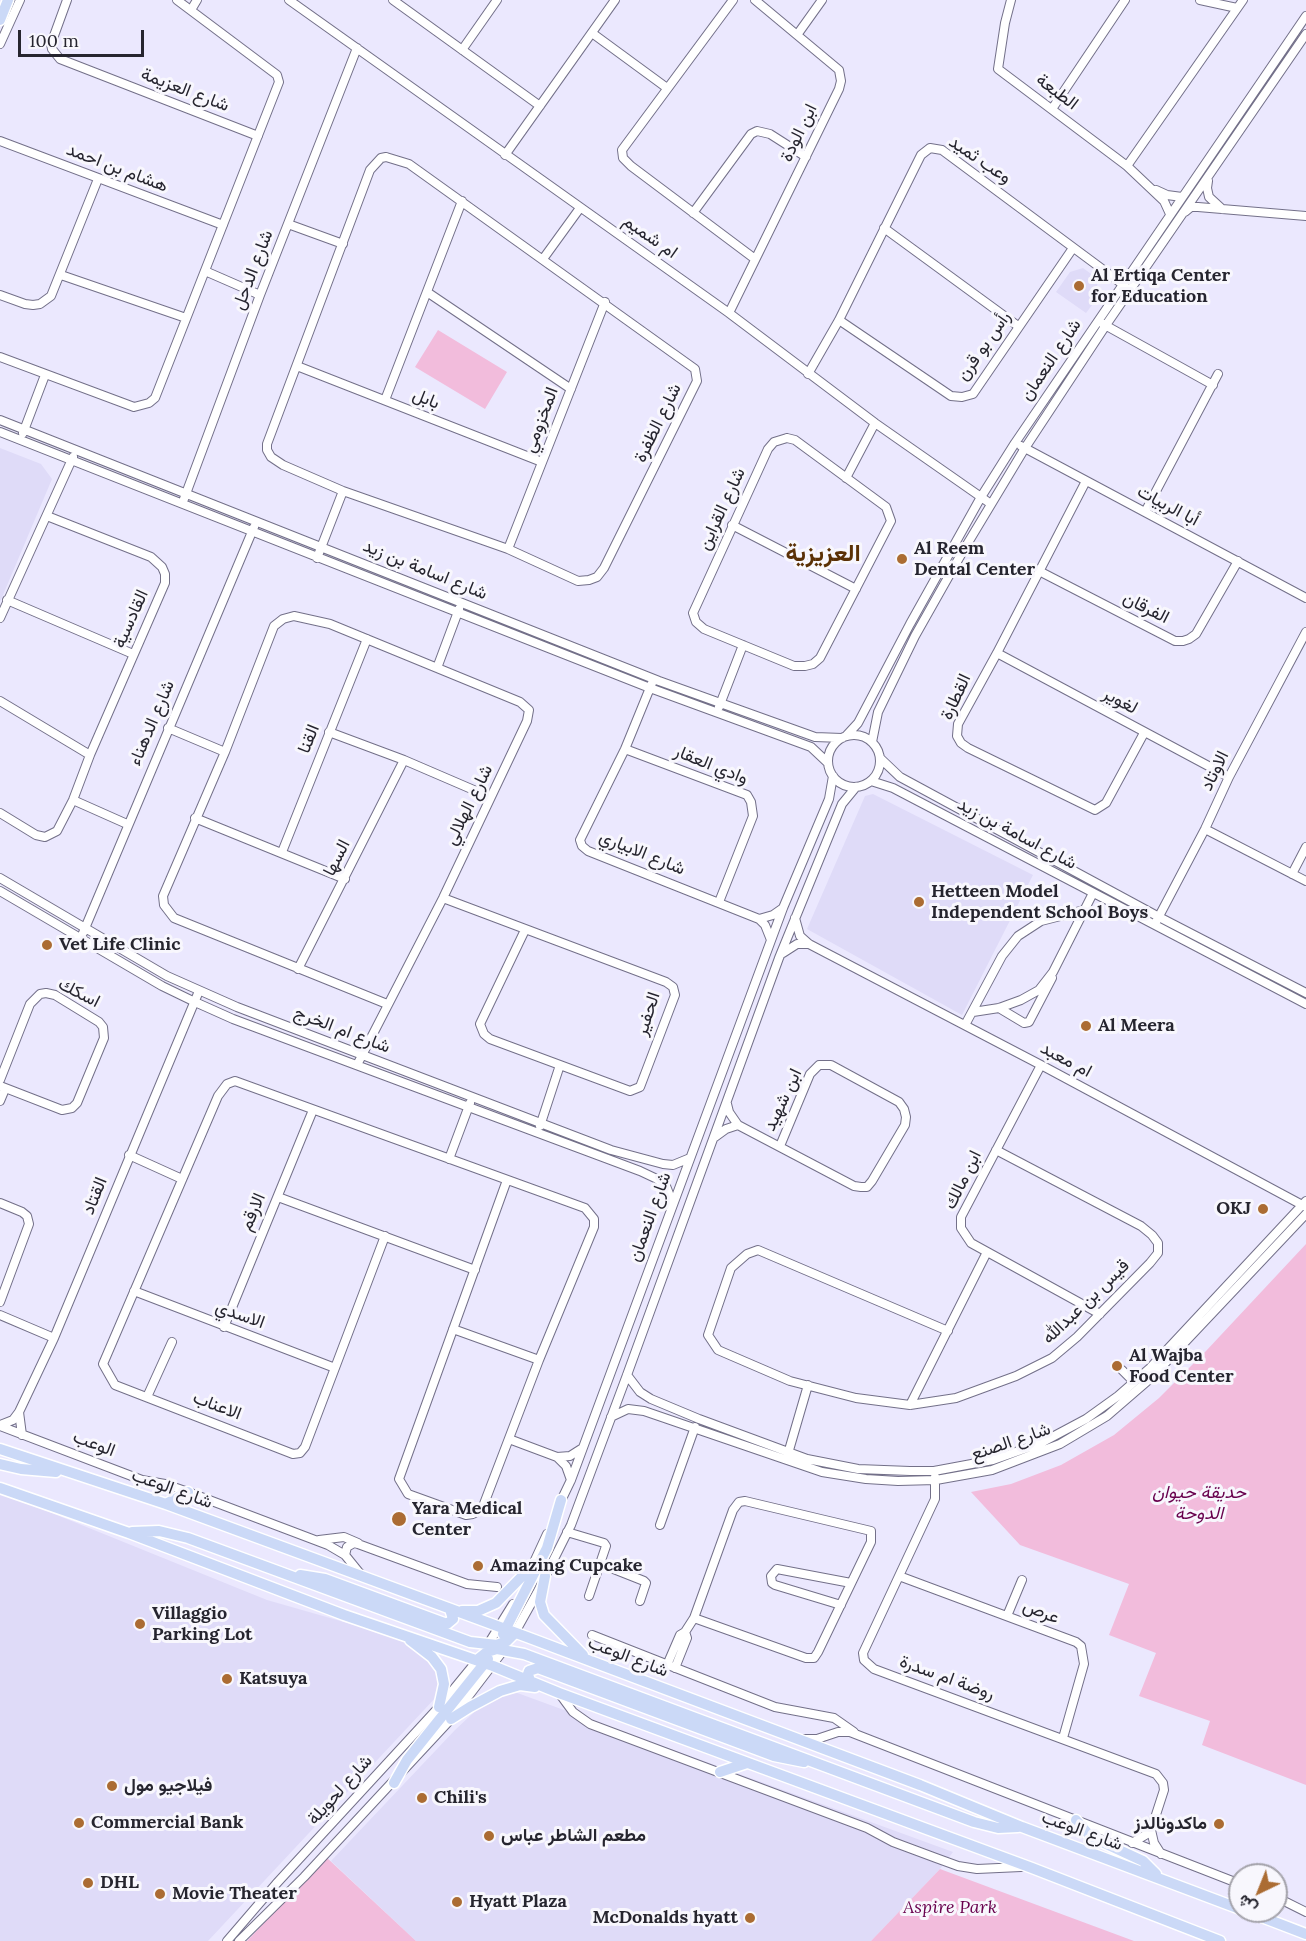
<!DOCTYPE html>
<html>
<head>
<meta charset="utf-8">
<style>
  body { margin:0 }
  #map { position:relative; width:1306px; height:1941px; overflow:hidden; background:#ebe8fe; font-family:Lora,Vazirmatn,serif }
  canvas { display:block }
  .north { position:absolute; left:1228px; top:1863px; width:60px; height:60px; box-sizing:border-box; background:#f8f7fd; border:2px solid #a4a3ab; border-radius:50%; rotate:223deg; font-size:16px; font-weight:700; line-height:24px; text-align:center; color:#26252f }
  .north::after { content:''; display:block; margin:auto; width:21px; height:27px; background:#ab6c33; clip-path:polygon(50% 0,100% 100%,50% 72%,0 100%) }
  .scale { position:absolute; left:18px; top:30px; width:126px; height:27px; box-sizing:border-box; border:3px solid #26252f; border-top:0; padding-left:8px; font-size:18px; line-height:21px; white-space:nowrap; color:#26252f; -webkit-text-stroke:4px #f8f7fd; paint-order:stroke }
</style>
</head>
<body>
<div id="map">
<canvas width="1306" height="1941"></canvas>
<div class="north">ش</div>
<div class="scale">100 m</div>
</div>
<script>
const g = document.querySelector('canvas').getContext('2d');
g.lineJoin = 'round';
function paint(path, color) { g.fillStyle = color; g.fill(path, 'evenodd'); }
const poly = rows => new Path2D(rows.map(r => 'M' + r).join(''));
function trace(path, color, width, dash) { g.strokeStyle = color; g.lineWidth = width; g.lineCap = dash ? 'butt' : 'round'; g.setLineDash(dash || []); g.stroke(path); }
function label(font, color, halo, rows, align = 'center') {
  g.font = font + ' Lora,Vazirmatn,serif'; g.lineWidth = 6; g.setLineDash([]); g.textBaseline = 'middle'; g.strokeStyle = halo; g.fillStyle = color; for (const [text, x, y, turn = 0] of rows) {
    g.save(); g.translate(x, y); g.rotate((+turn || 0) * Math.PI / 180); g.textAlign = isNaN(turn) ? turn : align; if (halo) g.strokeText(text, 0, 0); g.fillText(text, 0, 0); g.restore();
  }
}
const built = poly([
  [1083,268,1098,279,1095,301,1086,313,1056,292,1070,272],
  [0,448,41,464,52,479,0,602],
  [873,794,1033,875,962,1015,807,929,865,796],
  [0,1492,267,1600,414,1642,441,1667,438,1695,208,1941,0,1941],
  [501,1687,953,1852,940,1869,871,1941,416,1941,331,1861,455,1730]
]);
const green = poly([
  [438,330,507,372,485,409,415,367],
  [1306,1244,1306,1785,1202,1745,1210,1721,1139,1696,1156,1653,1109,1635,1129,1584,1020,1545,971,1492,1011,1484,1061,1465,1114,1435,1159,1398,1206,1351],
  [326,1857,416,1941,247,1941],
  [940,1869,1134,1941,871,1941]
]);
const minor = poly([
  [67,0,51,44,52,49,60,59,258,136],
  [289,0,729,313,875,423,991,504],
  [393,0,540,106],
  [733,0,622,150,623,158,631,166,755,259],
  [1011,0,1005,23,998,69,1127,166,1164,201,1170,214],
  [1200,0,1237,8],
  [191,10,197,0],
  [592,33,667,88],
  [797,35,822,0],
  [0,44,20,0],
  [462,50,497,0],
  [1052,109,1125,0],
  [0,141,223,225],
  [505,155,615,0],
  [386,157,409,164,695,369,697,381,604,568,597,577,589,580,578,581,508,549,343,491,283,465,271,457,267,450,267,444,370,170,381,158,386,157],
  [1127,166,1243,0],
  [1208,181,1207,188,1209,197,1222,209],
  [1156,190,1167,195,1182,197],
  [1185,212,1191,207,1198,207,1306,216],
  [693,213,751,134,757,131,770,134,806,157],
  [288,224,343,244],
  [884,228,1018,326],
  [543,259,580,208],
  [205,271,260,295],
  [61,275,186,318],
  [427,292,571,389],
  [0,295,25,304,33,305,40,304,51,296,98,179],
  [729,313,839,89,841,81,839,70,755,0],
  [839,320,951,396,962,397,973,394,1073,248],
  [1103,324,1213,385],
  [0,357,134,407,149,403,155,398,279,82,277,75,177,0],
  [297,366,542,462],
  [808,374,839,320,921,155,930,148,942,150,1125,286],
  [385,400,462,201],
  [0,420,659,681,815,737,842,738],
  [0,432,650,688,811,747,828,763],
  [23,433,45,375],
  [787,438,795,440,886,507,891,521,820,658,813,664,805,666,794,666,704,629,696,622,693,613,768,449,774,442,787,438],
  [1021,446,1306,598],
  [846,478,875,423],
  [1086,481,997,653,958,724,957,736,961,743,968,748,1095,810,1106,803,1144,733],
  [184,499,260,295,357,48],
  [1145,512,1218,374],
  [732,525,856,589],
  [508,549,605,302],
  [317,558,343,491],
  [1039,571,1175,641,1183,641,1189,639,1196,634,1238,561],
  [7,600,133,654],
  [0,618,73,457],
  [997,653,1229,777],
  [437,668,459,609],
  [652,683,625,749,580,840,582,846,588,851,759,919,765,925,771,940],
  [0,701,90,755],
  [719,707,743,645],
  [168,728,225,752],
  [329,732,404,760,490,797],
  '828 761a26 26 0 1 1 52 0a26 26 0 1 1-52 0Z',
  [846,736,858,723,910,624,981,497,1015,443,1306,16],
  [872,742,878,712,915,636,963,551,1025,448,1106,325,1306,34],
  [625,749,747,795,751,802,753,816,719,902],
  [880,758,900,777,1159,917,1306,993],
  [871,781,893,788,1306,1004],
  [73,800,127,824],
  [0,813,36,835,45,837,57,831,73,800,90,755,165,583,165,574,162,567,151,557,47,516],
  [195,818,345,879],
  [1205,829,1306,881],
  [282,852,367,639],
  [1292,874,1306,847],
  [0,878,167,976,237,1007,611,1150,663,1164,673,1165,690,1158],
  [0,891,162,986,195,1002,233,1019,640,1171,657,1179,666,1186,673,1204],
  [443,898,666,982,673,987,675,995,640,1087,630,1091,490,1039,484,1034,480,1024,525,930],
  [795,918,800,936,809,944,1041,1065,1306,1207],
  [759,919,773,915,783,908],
  [1156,922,1205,829,1229,777,1306,632],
  [83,933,254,527],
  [783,953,797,944,809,944],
  [298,969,404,760],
  [999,1008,1024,1023,1029,1022,1052,978],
  [973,1012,999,1008,1021,1000,1039,990,1053,972,1093,893],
  [965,1025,1002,956,1018,936,1041,921,1084,910],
  [357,1065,443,898,527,721,529,710,520,702,330,624,294,616,283,619,274,626,225,752,163,896,164,905,174,918,387,1004],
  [1041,1065,961,1217,961,1228,971,1243,1100,1314],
  [0,1080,30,1004,40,994,46,993,55,995,99,1022,103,1027,104,1038,77,1103,72,1108,62,1110,0,1086],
  [0,1101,5,1089],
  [727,1104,729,1112,738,1125,854,1186,861,1187,867,1187,872,1181,905,1125,906,1117,904,1109,899,1102,831,1065,819,1065,810,1074,780,1146],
  [540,1126,560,1065],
  [715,1137,726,1129,738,1125],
  [129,1155,182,1179],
  [449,1159,470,1103],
  [278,1197,475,1270],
  [0,1203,22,1212,27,1216,29,1224,0,1302],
  [385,1236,305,1447,300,1453,293,1454,115,1385,103,1364,218,1096,227,1084,235,1081,585,1208,594,1219,594,1227,539,1360,482,1509,473,1514,466,1515,408,1494,399,1479,507,1180],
  [134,1291,335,1368],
  [0,1315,54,1338],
  [224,1327,313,1110],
  [453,1329,539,1360],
  [948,1331,758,1250,747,1254,731,1268,708,1335,718,1350,790,1381,856,1398,910,1405,956,1398,1016,1376,1052,1358,1077,1337,1150,1263,1158,1253,1158,1243,1152,1235,1141,1226,996,1150],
  [1122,1370,1134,1382],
  [627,1375,640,1392,651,1399,699,1419,807,1459,858,1469,910,1471,934,1471,993,1460,1041,1443,1086,1419,1118,1396,1150,1368,1306,1201],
  [147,1397,172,1342],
  [910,1405,987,1252],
  [19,1412,22,1435],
  [611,1417,628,1409,644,1411,822,1472,866,1479,898,1481,936,1480,992,1470,1060,1444,1107,1416,1151,1378,1306,1214],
  [0,1425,13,1420,19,1412,54,1338,199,991],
  [0,1426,142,1480,165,1484,188,1492,328,1545,345,1555,362,1576],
  [509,1439,557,1457,566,1466,571,1480],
  [557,1457,570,1456,581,1449],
  [787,1457,808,1385],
  [935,1477,935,1499,863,1653,864,1660,874,1669,1156,1774,1163,1783,1164,1790,1152,1827,1147,1834,1132,1843],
  [559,1505,571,1480,783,908,829,799,833,776],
  [660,1525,695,1427],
  [567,1532,604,1543,606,1546,589,1596],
  [319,1540,344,1537,358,1543],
  [345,1555,347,1547,354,1543,358,1544,467,1584,497,1587],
  [535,1560,547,1534],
  [601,1564,644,1581,646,1583,640,1601],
  [899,1576,1076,1642,1081,1646,1084,1664,1063,1738],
  [841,1605,775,1585,772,1583,771,1576,777,1569,851,1583],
  [1007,1616,1022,1580],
  [592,1635,775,1707,834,1718,854,1732],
  [513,1636,537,1593,571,1525,627,1375,779,958,842,804,856,787],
  [487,1646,513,1604],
  [667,1665,680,1635,685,1632,694,1618,733,1510,739,1502,745,1501,871,1531,871,1542,818,1652,814,1658,806,1658,694,1618],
  [675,1668,687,1638,685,1632],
  [559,1693,573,1712,590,1724,867,1828,893,1842,936,1858,958,1866,977,1869,1021,1867],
  [804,1739,817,1739,838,1732,850,1732,1240,1884],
  [1151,1830,1154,1843,1161,1854],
  [1276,1897,1306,1912],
  [227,1941,276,1884,439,1707,480,1657],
  [239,1941,304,1877,451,1719,506,1647]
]);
const major = poly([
  [0,20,8,0],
  [0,1449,166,1504,527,1637,920,1785,1022,1827,1240,1909],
  [0,1464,21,1469,56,1472],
  [0,1488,129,1533,344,1615,493,1666,559,1693,1032,1868,1220,1941],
  [166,1504,188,1492],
  [132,1532,159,1531,188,1538,470,1642,497,1645,507,1641,515,1633],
  [300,1575,325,1579,447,1624,453,1619,450,1609],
  [545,1576,540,1602,544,1615,583,1655],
  [462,1611,478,1611,496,1603,534,1564],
  [503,1634,547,1548,561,1500],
  [410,1640,432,1657,441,1669,444,1684,439,1707],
  [477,1660,487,1652,497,1649,524,1654,974,1822,998,1828,1018,1827],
  [530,1681,528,1674,529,1671,538,1668,774,1756,804,1762],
  [451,1719,470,1707,500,1691,520,1685,535,1687],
  [720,1772,747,1763],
  [394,1783,407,1760,488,1659],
  [1076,1820,1091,1837,1143,1861,1156,1874],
  [1246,1911,1306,1934]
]);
const markers = [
  [1079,286,6,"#ab6c33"],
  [902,559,6,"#ab6c33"],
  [919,902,6,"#ab6c33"],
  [47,945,6,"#ab6c33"],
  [1086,1026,6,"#ab6c33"],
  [1263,1209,6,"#ab6c33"],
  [1117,1366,6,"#ab6c33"],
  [399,1519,8,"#ab6c33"],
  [478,1566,6,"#ab6c33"],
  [140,1624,6,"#ab6c33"],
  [227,1679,6,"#ab6c33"],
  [112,1786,6,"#ab6c33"],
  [422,1798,6,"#ab6c33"],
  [79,1823,6,"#ab6c33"],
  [1219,1824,6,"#ab6c33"],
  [489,1836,6,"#ab6c33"],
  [88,1883,6,"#ab6c33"],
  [160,1894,6,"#ab6c33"],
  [457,1902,6,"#ab6c33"],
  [750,1918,6,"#ab6c33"]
];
const streetNames = [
  ["شارع العزيمة",185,90,21],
  ["الطبعة",1057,92,37],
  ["ابن الودة",799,133,-64],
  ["وعب ثميد",980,160,34],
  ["هشام بن احمد",117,168,21],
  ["ام شميم",650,237,35],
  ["شارع الدحل",253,270,-69],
  ["رأس بو قرن",984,346,-55],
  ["شارع النعمان",1051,360,-56],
  ["بابل",426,399,22],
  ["المخزومي",541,420,-69],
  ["شارع الظفرة",658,423,-64],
  ["أبا الربيات",1168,506,28],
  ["شارع القراين",722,509,-65],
  ["شارع اسامة بن زيد",425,570,22],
  ["الفرقان",1146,608,27],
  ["القادسية",131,619,-66],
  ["القطارة",956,697,-65],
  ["لغوير",1120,701,28],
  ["شارع الدهناء",152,723,-67],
  ["القنا",309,739,-68],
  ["وادي العقار",711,765,22],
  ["الاوتاد",1215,771,-64],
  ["شارع الهلالي",469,805,-64],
  ["شارع اسامة بن زيد",1017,834,28],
  ["شارع الابياري",642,853,22],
  ["السها",337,858,-63],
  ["اسكك",79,993,27],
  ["الحفير",648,1014,-72],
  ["شارع ام الخرج",342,1030,21],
  ["ام معبد",1066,1060,28],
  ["ابن شهيد",783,1100,-65],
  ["ابن مالك",963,1180,-64],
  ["القتاد",95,1196,-68],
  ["الارقم",253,1212,-67],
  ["شارع النعمان",650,1217,-70],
  ["قيس بن عبدالله",1086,1302,-44],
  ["الاسدي",240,1315,20],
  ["الاعناب",217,1406,21],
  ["شارع الصنع",1011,1442,-19],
  ["الوعب",94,1444,21],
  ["شارع الوعب",172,1489,20],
  ["عرص",1041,1612,21],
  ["شارع الوعب",628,1657,21],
  ["روضة ام سدرة",947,1678,20],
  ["شارع لحويلة",340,1790,-48],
  ["شارع الوعب",1082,1831,20]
];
const poiNames = [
  ["Al Ertiqa Center",1091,276],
  ["for Education",1091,297],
  ["Al Reem",914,549],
  ["Dental Center",914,570],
  ["Hetteen Model",931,892],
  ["Independent School Boys",931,913],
  ["Vet Life Clinic",59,945],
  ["Al Meera",1098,1026],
  ["OKJ",1251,1209,"right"],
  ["Al Wajba",1129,1356],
  ["Food Center",1129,1377],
  ["Yara Medical",412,1509],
  ["Center",412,1530],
  ["Amazing Cupcake",490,1566],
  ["Villaggio",152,1614],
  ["Parking Lot",152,1635],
  ["Katsuya",239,1679],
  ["فيلاجيو مول",124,1786],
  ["Chili's",434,1798],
  ["Commercial Bank",91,1823],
  ["ماكدونالدز",1207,1824,"right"],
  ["مطعم الشاطر عباس",501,1836],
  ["DHL",100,1883],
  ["Movie Theater",172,1894],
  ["Hyatt Plaza",469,1902],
  ["McDonalds hyatt",738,1918,"right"]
];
const parkNames = [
  ["حديقة حيوان",1199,1493],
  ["الدوحة",1199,1514],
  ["Aspire Park",950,1908]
];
const districtNames = [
  ["العزيزية",823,554]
];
paint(built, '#dfdbf8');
paint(green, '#f2bcdc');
trace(minor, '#737089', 10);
trace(major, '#fff', 13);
trace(minor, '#fff', 8);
trace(major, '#cbd9f7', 10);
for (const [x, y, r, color] of markers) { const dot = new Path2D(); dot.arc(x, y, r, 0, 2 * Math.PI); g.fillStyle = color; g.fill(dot); trace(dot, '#f8f7fd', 2); }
label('18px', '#26252f', '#f8f7fd', streetNames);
label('bold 18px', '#26252f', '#f8f7fd', poiNames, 'left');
label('italic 18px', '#68004d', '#f8f7fd', parkNames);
label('bold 24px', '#5b3106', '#f8f7fd', districtNames);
</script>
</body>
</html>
